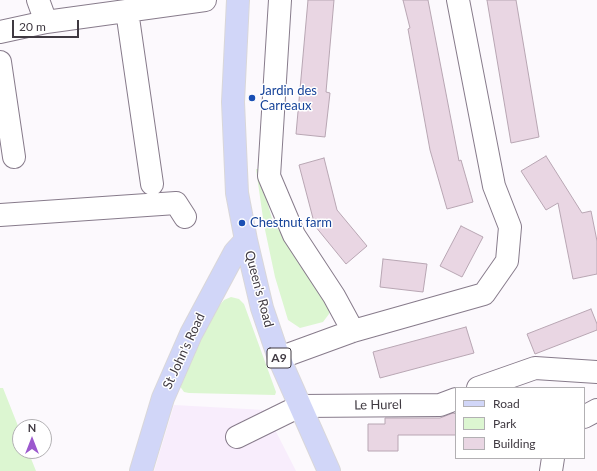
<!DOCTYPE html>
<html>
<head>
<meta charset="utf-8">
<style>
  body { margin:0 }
  #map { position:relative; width:597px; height:471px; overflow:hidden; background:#fcf9fd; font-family:Lato,sans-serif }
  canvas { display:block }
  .legend { position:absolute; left:455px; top:387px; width:130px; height:72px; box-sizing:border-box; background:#fff; border:1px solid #b2b0b3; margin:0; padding:5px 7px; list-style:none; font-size:12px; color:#3f3941 }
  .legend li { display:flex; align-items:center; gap:8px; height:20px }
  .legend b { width:20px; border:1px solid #b2b0b3 }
  .north { position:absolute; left:12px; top:419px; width:40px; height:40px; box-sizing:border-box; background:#fff; border:1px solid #b2b0b3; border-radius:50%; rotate:0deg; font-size:11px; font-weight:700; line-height:16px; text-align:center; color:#3f3941 }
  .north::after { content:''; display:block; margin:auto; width:14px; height:18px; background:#9c59ce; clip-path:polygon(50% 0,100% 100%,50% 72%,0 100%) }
  .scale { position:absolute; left:12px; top:20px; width:67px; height:18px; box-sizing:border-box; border:2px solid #3f3941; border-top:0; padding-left:5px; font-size:12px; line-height:14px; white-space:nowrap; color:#3f3941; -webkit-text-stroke:3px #fff; paint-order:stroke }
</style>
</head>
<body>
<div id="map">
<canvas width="597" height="471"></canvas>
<ul class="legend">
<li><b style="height:5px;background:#d1d6f8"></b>Road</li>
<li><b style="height:11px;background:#dcf6d1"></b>Park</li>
<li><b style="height:11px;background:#e9d6e3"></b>Building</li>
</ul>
<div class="north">N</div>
<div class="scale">20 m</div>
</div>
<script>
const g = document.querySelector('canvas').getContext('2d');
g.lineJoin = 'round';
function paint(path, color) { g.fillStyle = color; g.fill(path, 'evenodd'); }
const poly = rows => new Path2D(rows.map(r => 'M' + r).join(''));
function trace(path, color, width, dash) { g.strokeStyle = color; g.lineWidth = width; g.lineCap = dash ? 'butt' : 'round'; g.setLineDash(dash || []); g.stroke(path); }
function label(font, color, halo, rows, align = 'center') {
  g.font = font + ' Lato,sans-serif'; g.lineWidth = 3; g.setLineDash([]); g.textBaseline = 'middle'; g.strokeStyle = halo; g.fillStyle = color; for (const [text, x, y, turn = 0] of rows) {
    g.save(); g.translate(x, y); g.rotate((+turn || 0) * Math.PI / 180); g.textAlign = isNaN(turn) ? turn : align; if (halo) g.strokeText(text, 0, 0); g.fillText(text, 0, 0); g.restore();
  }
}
const built = poly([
  [174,405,265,410,296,471,154,471]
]);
const green = poly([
  [256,169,262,169,266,198,273,222,331,303,329,314,323,322,300,328,288,320,275,277,264,225],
  [231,297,239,299,244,304,276,392,275,395,189,393,184,392,179,385,210,317,224,300],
  [0,388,3,388,20,431,20,451,28,451,36,471,0,471]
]);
const building = poly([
  [308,0,334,0,326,92,330,93,325,137,296,134,308,0],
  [403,0,428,0,459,161,461,160,473,202,447,209,430,150,408,29,410,28,403,0],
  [487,0,516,0,539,137,511,143,487,0],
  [546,156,582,213,591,211,597,241,597,274,573,279,558,203,546,210,521,171,546,156],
  [324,158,337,210,367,246,346,264,315,226,299,165,324,158],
  [461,226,483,237,462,277,440,266,461,226],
  [383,259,427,264,423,292,380,287,383,259],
  [591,309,597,324,597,330,535,354,527,334,591,309],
  [466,327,474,353,380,378,373,352,466,327],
  [453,413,456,414,456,435,398,435,398,451,368,451,368,424,385,424,385,418,440,418,453,413]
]);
const minor = poly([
  [38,0,46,22],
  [280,0,269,176,294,235,334,296,353,331],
  [127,11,152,184],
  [0,32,46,22,205,0],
  [0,62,14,157],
  [0,215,176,203,185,217],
  [279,358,353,331,484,294,507,261,510,227,494,186,458,0],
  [478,388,535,368,597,372],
  [584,417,597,410],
  [237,437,300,406,440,405,456,399],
  [551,471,553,458]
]);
const major = poly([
  [238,0,233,102,237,193,246,240,262,308,279,358,329,471],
  [141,471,163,398,191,334,235,252,246,240]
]);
const markers = [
  [252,98,4,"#1a4fb4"],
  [242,223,4,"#1a4fb4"]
];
const shields = [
  [279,358,24]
];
const shieldNames = [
  ["A9",279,358]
];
const transitNames = [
  ["Jardin des",260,91],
  ["Carreaux",260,106],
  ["Chestnut farm",250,223]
];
const streetNames = [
  ["Queen's Road",259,289,75],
  ["St John's Road",184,351,-65],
  ["Le Hurel",378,405,-1]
];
paint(built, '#f8edfc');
paint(green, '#dcf6d1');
paint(building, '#e9d6e3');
trace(building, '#b8a6b3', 1);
trace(minor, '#877b8b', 24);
trace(major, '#d9d7d9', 24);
trace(minor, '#fff', 22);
trace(major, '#d1d6f8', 22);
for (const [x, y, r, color] of markers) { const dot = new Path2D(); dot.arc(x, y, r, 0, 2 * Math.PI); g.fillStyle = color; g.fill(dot); trace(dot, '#fff', 1.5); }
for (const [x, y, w] of shields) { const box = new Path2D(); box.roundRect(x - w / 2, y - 10, w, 20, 3); g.fillStyle = '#fff'; g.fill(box); trace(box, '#3f3941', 1); }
label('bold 12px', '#3f3941', null, shieldNames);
label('13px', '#164399', '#fff', transitNames, 'left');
label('13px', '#3f3941', '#fff', streetNames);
</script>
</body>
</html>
